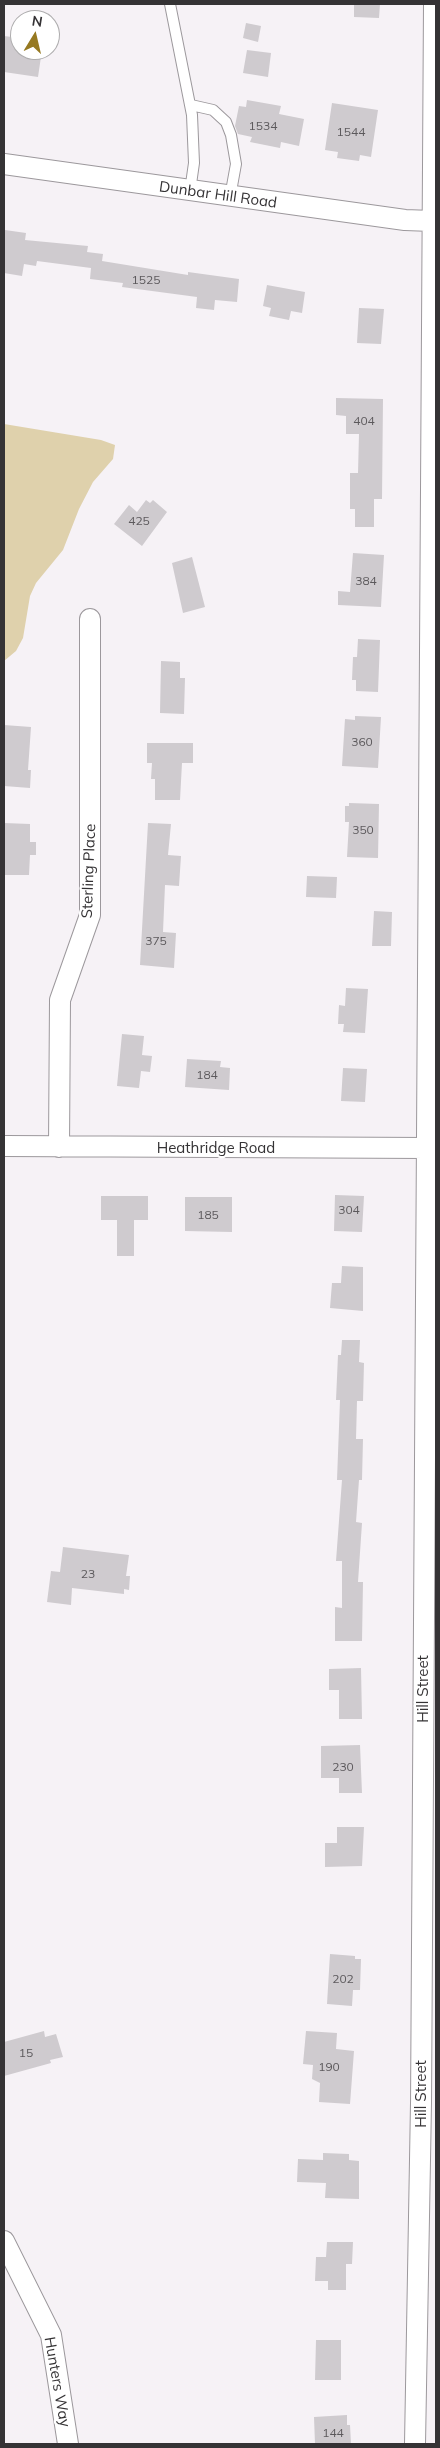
<!DOCTYPE html>
<html>
<head>
<meta charset="utf-8">
<style>
  body { margin:0 }
  #map { position:relative; width:440px; height:2448px; overflow:hidden; background:#f6f2f6; font-family:Mulish,sans-serif }
  canvas { display:block }
  .frame { position:absolute; inset:0; border:5px solid #353335; pointer-events:none }
  .north { position:absolute; left:10px; top:10px; width:50px; height:50px; box-sizing:border-box; background:#fff; border:1px solid #aeadae; border-radius:50%; rotate:9deg; font-size:14px; font-weight:700; line-height:20px; text-align:center; color:#353335 }
  .north::after { content:''; display:block; margin:auto; width:18px; height:22px; background:#967921; clip-path:polygon(50% 0,100% 100%,50% 72%,0 100%) }
</style>
</head>
<body>
<div id="map">
<canvas width="440" height="2448"></canvas>
<div class="frame"></div>
<div class="north">N</div>
</div>
<script>
const g = document.querySelector('canvas').getContext('2d');
g.lineJoin = 'round';
function paint(path, color) { g.fillStyle = color; g.fill(path, 'evenodd'); }
const poly = rows => new Path2D(rows.map(r => 'M' + r).join(''));
function trace(path, color, width, dash) { g.strokeStyle = color; g.lineWidth = width; g.lineCap = dash ? 'butt' : 'round'; g.setLineDash(dash || []); g.stroke(path); }
function label(font, color, halo, rows, align = 'center') {
  g.font = font + ' Mulish,sans-serif'; g.lineWidth = 4.5; g.setLineDash([]); g.textBaseline = 'middle'; g.strokeStyle = halo; g.fillStyle = color; for (const [text, x, y, turn = 0] of rows) {
    g.save(); g.translate(x, y); g.rotate((+turn || 0) * Math.PI / 180); g.textAlign = isNaN(turn) ? turn : align; if (halo) g.strokeText(text, 0, 0); g.fillText(text, 0, 0); g.restore();
  }
}
const green = poly([
  [4,424,101,440,115,445,113,459,93,482,79,509,63,550,36,583,30,596,23,638,16,651,4,661]
]);
const building = poly([
  [354,4,380,4,379,18,354,17],
  [246,23,261,26,258,42,243,38],
  [4,36,20,38,20,50,42,50,38,77,4,72],
  [247,50,271,53,268,77,243,73],
  [247,100,281,106,279,114,304,119,299,146,281,142,280,148,250,142,252,137,238,134,235,126,239,106,246,107],
  [332,103,378,110,371,157,360,155,359,161,337,158,338,152,325,150],
  [5,230,26,233,25,240,88,246,87,252,103,254,102,261,188,275,188,272,239,279,237,302,215,300,214,310,196,308,197,297,122,287,123,283,90,279,91,268,37,261,36,266,24,264,22,276,4,273],
  [267,285,305,292,302,313,291,311,289,320,269,316,271,308,263,306],
  [359,308,384,309,381,344,357,343],
  [336,398,383,399,382,499,374,499,374,527,355,527,355,509,350,509,350,473,358,473,359,434,346,434,346,416,336,415],
  [146,500,150,503,153,500,167,512,142,546,114,524,129,505,137,512],
  [353,553,384,555,381,607,338,605,338,591,350,592],
  [192,557,205,607,183,613,172,563],
  [358,639,380,640,378,692,356,691,356,680,352,680,353,657,357,657],
  [161,661,180,662,180,678,185,678,184,714,160,713],
  [355,716,381,717,378,768,342,766,345,719,355,720],
  [4,725,31,727,28,770,31,770,30,788,4,786],
  [147,743,193,743,193,763,182,763,180,800,155,800,155,779,151,779,152,763,147,763],
  [349,803,379,804,378,858,347,857,349,822,345,822,345,806,349,806],
  [4,823,30,824,30,842,36,842,36,855,30,855,29,875,4,875],
  [148,823,171,824,168,855,181,856,179,886,165,885,163,932,176,933,174,968,140,965],
  [307,876,337,877,336,898,306,897],
  [374,911,392,912,391,946,372,946],
  [346,988,368,989,365,1033,343,1032,344,1024,338,1024,339,1005,345,1006],
  [122,1034,144,1036,142,1055,152,1056,150,1072,141,1071,139,1088,117,1086],
  [187,1059,221,1061,220,1067,230,1068,229,1090,185,1087],
  [343,1068,367,1069,365,1102,341,1101],
  [335,1195,364,1196,362,1232,334,1231],
  [101,1196,148,1196,148,1220,134,1220,134,1256,117,1256,117,1220,101,1220],
  [185,1197,232,1197,232,1232,185,1231],
  [342,1266,363,1267,363,1311,330,1308,332,1283,341,1283],
  [342,1340,360,1340,359,1362,364,1363,363,1401,357,1401,356,1439,363,1439,362,1480,359,1480,356,1522,362,1523,358,1582,363,1582,362,1641,335,1641,335,1607,342,1608,342,1561,336,1561,342,1480,337,1480,340,1400,336,1400,338,1355,341,1355],
  [63,1547,129,1555,126,1576,130,1576,129,1590,124,1589,124,1594,72,1588,71,1605,47,1602,51,1571,60,1572],
  [361,1668,362,1719,339,1719,339,1690,329,1690,329,1669],
  [360,1745,362,1793,339,1793,339,1778,321,1778,321,1746],
  [337,1827,364,1827,362,1866,325,1867,325,1843,337,1843],
  [330,1954,355,1956,355,1959,361,1959,360,1990,353,1990,352,2006,327,2004],
  [44,2031,45,2037,56,2034,63,2057,50,2060,51,2063,4,2076,4,2042],
  [306,2031,337,2033,336,2049,354,2051,350,2104,319,2102,320,2083,312,2079,313,2065,303,2064],
  [323,2153,349,2154,349,2160,359,2161,359,2199,325,2198,326,2183,297,2182,298,2159,323,2160],
  [327,2242,353,2242,352,2264,346,2264,346,2290,328,2290,328,2281,315,2281,316,2257,326,2257],
  [316,2340,341,2340,341,2380,315,2380],
  [347,2415,347,2425,350,2425,351,2444,315,2444,314,2417]
]);
const lane = poly([
  [170,4,192,115,194,163,190,191],
  [191,105,213,110,226,122,231,135,236,164,230,197]
]);
const street = poly([
  [4,164,405,220,432,221],
  [4,1146,428,1148],
  [59,1147,60,1000,90,915,90,619],
  [4,2241,51,2335,68,2444],
  [415,2444,421,2103,434,4]
]);
const numberNames = [
  ["1534",263,126],
  ["1544",351,132],
  ["1525",146,280],
  ["404",364,421],
  ["425",139,521],
  ["384",366,581],
  ["360",362,742],
  ["350",363,830],
  ["375",156,941],
  ["184",207,1075],
  ["304",349,1210],
  ["185",208,1215],
  ["23",88,1574],
  ["230",343,1767],
  ["202",343,1979],
  ["15",26,2053],
  ["190",329,2067],
  ["144",333,2433]
];
const streetNames = [
  ["Dunbar Hill Road",218,195,8],
  ["Sterling Place",89,871,-88],
  ["Heathridge Road",216,1148],
  ["Hill Street",423,1689,-90],
  ["Hill Street",421,2094,-90],
  ["Hunters Way",57,2382,80]
];
paint(green, '#dfd1ac');
paint(building, '#cfcbcf');
trace(lane, '#9c989c', 12);
trace(street, '#9c989c', 22);
trace(lane, '#fff', 10);
trace(street, '#fff', 20);
label('12px', '#5c595c', null, numberNames);
label('15px', '#353335', '#fff', streetNames);
</script>
</body>
</html>
